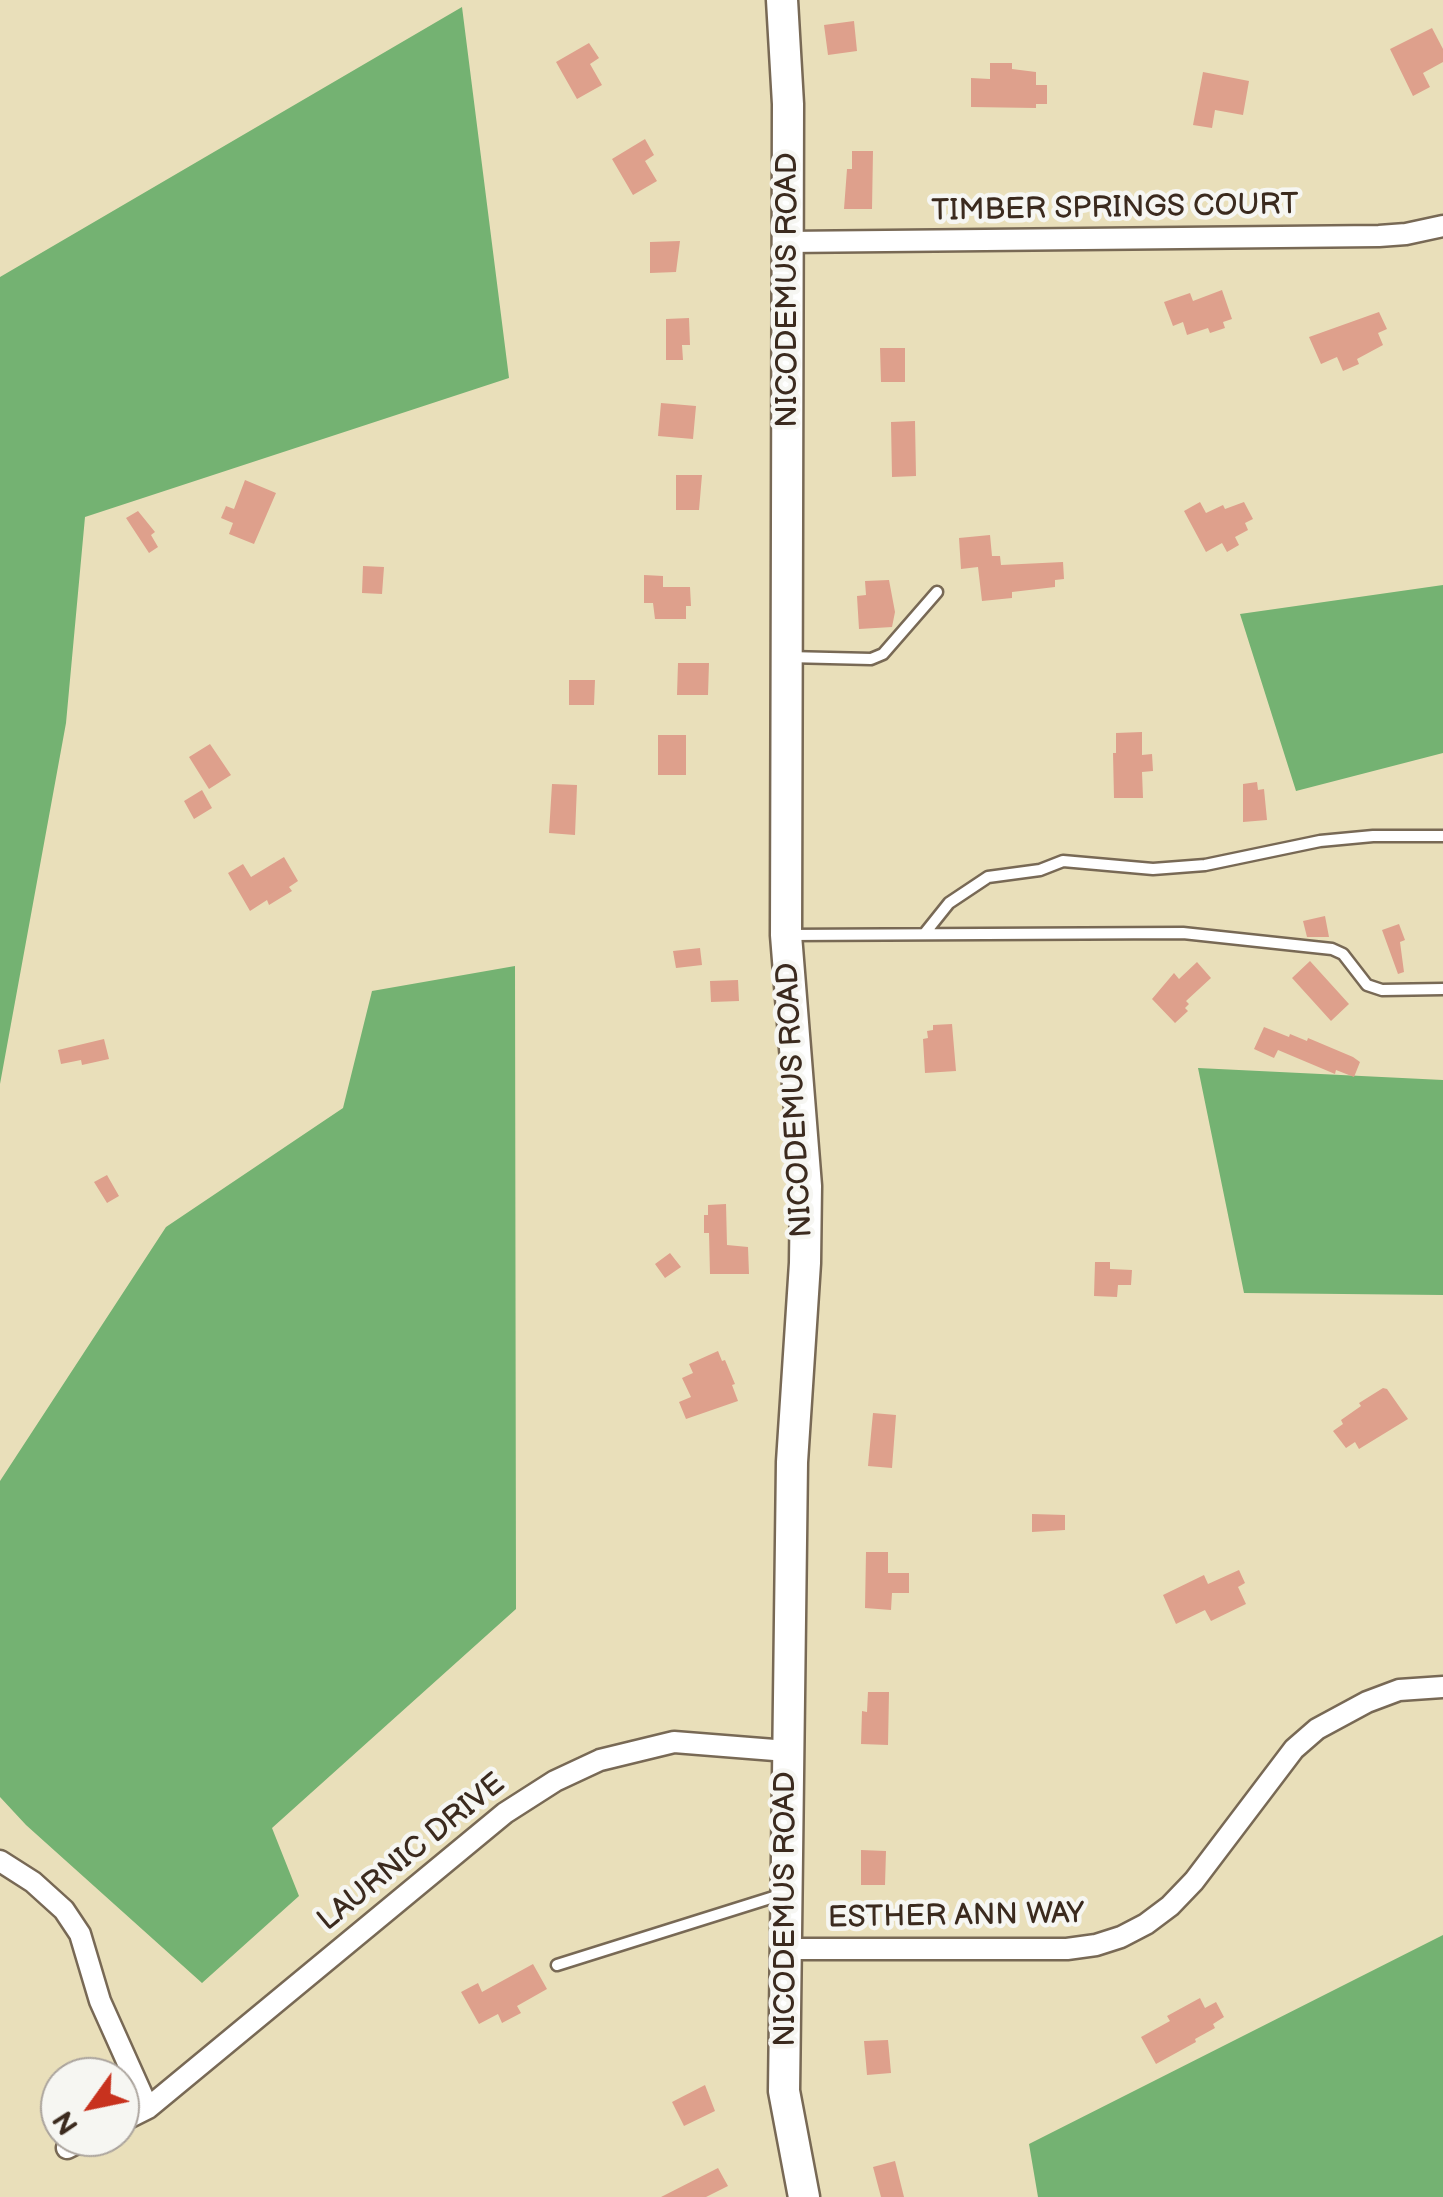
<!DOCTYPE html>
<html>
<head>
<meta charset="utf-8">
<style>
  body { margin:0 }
  #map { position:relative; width:1443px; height:2197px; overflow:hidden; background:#e9dfba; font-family:"Balsamiq Sans",sans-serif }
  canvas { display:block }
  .north { position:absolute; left:40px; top:2057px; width:100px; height:100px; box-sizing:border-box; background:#f6f6f2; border:2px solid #aba49d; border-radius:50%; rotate:237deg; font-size:28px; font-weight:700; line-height:40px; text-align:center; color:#3b2a1e }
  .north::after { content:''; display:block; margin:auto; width:35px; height:45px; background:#c8321e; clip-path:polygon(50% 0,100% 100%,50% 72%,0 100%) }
</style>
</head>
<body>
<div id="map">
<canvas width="1443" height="2197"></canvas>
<div class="north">N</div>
</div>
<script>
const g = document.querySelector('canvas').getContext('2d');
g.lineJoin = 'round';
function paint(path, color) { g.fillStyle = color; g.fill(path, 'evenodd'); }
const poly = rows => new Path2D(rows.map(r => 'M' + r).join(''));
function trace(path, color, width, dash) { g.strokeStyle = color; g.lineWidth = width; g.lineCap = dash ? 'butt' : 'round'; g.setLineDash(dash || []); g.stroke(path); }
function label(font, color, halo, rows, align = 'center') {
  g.font = font + ' "Balsamiq Sans",sans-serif'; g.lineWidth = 9; g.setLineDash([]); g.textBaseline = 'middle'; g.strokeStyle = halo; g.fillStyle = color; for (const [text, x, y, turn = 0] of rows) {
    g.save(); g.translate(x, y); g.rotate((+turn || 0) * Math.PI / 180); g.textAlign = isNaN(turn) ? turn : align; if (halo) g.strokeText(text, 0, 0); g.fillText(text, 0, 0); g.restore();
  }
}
const forest = poly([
  [462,7,509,378,85,517,66,723,0,1084,0,277],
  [1443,585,1443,753,1296,791,1240,614],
  [515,966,516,1609,272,1828,299,1896,202,1983,26,1825,0,1797,0,1481,166,1227,343,1108,372,991],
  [1198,1068,1443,1080,1443,1295,1244,1293],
  [1443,1935,1443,2197,1038,2197,1029,2144]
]);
const building = poly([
  [854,21,857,51,828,55,824,25],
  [1432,28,1443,49,1443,62,1423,73,1430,87,1413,96,1390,49],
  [589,43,599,58,590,64,602,85,577,99,556,62],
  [990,63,1012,63,1012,69,1036,72,1036,85,1047,85,1047,104,1036,104,1036,108,971,107,971,78,990,79],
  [1203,72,1249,81,1243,115,1215,110,1212,128,1193,125],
  [645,139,654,155,645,161,657,181,633,195,612,159],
  [852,151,873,151,872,209,844,209,847,169,852,169],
  [680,241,676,272,650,273,650,242],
  [1222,290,1232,319,1223,322,1225,328,1210,333,1208,328,1187,335,1183,322,1173,326,1164,302,1190,293,1193,301],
  [1379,312,1387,329,1378,333,1383,345,1357,359,1359,364,1343,371,1337,357,1321,364,1309,337],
  [689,318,690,345,682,345,683,360,666,360,666,319],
  [880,348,905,348,905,382,881,382],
  [661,403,696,406,693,439,658,436],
  [915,421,916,476,892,477,891,422],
  [676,475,702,475,699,510,676,510],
  [245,480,276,493,254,544,229,534,233,523,221,518,226,506,234,509],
  [1200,502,1206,513,1223,505,1225,509,1244,502,1253,519,1245,523,1248,530,1235,537,1239,545,1227,552,1222,543,1206,552,1184,511],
  [138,511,155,532,151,535,158,547,149,553,126,518],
  [990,535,992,556,1000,556,1001,565,1063,562,1064,579,1055,580,1055,587,1012,592,1012,598,982,601,978,567,961,569,959,538],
  [363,566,384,567,382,594,362,593],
  [644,575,663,576,663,587,690,587,691,606,686,606,686,619,655,619,653,603,644,603],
  [889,580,895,612,892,627,859,629,857,596,866,595,865,581],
  [678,663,709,663,708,695,677,695],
  [569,680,595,680,594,705,569,705],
  [1142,732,1142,755,1152,754,1153,771,1142,772,1143,798,1114,798,1113,753,1116,753,1116,733],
  [658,735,686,735,686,775,658,775],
  [210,744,231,775,209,789,189,757],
  [1257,782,1258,790,1264,789,1267,820,1243,822,1243,784],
  [552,784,577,785,575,835,549,833],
  [202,790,212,808,194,819,184,801],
  [284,857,298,881,289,887,292,891,269,905,267,900,250,911,228,873,243,864,251,877],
  [1325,916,1329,937,1307,937,1303,921],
  [1399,924,1405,940,1400,942,1404,972,1398,974,1382,930],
  [700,948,702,965,676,968,673,951],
  [1310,961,1349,1004,1331,1021,1292,978],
  [1197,962,1211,978,1186,1001,1189,1004,1185,1008,1188,1011,1175,1023,1152,999,1174,973,1179,979],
  [738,980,739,1001,711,1002,710,981],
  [952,1024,956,1071,925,1073,923,1039,928,1038,927,1031,933,1030,933,1025],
  [1264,1027,1289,1037,1290,1034,1307,1041,1308,1038,1353,1057,1360,1062,1354,1077,1336,1070,1335,1074,1278,1050,1274,1058,1254,1049],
  [104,1039,109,1059,82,1065,81,1060,61,1064,58,1050],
  [107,1175,119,1196,107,1203,94,1182],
  [726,1204,727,1245,748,1247,749,1274,710,1274,709,1233,704,1233,704,1215,708,1215,708,1205],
  [670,1253,681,1267,665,1278,655,1264],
  [1095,1262,1110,1262,1110,1269,1132,1270,1131,1285,1118,1285,1117,1297,1094,1296],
  [718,1351,722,1361,725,1360,735,1384,732,1385,738,1401,686,1419,679,1402,691,1397,682,1378,693,1373,689,1364],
  [1383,1388,1387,1389,1408,1419,1359,1449,1355,1442,1346,1448,1333,1431,1343,1424,1341,1420,1361,1406,1359,1403],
  [873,1413,896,1415,892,1468,868,1466],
  [1032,1514,1065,1515,1065,1530,1032,1532],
  [866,1552,888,1552,888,1573,909,1573,909,1593,892,1593,891,1610,865,1608],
  [1239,1570,1245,1583,1238,1587,1246,1604,1211,1621,1205,1610,1176,1624,1163,1595,1204,1575,1208,1584],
  [868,1692,889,1692,888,1745,861,1744,862,1711,867,1712],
  [861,1850,886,1851,885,1885,861,1885],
  [533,1964,547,1989,517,2006,521,2013,502,2023,498,2014,479,2024,461,1992,478,1983,482,1992],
  [1200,1998,1205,2008,1216,2002,1224,2017,1213,2024,1215,2028,1195,2039,1196,2042,1156,2064,1141,2037,1170,2021,1167,2016],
  [888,2040,891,2073,867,2075,864,2041],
  [705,2085,715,2111,684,2126,672,2102],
  [895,2161,904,2197,881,2197,873,2167],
  [718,2168,728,2186,706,2197,661,2197]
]);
const lane = poly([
  [788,657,871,659,883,654,937,592],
  [925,933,949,903,988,877,1040,870,1063,861,1153,869,1205,865,1320,841,1373,836,1443,836],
  [787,935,1183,933,1332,949,1343,954,1367,985,1382,990,1443,989],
  [557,1965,780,1895]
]);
const street = poly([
  [787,242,1379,236,1406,234,1443,226],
  [0,1861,33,1882,64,1910,80,1934,100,2001,148,2108],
  [787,1949,1067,1949,1096,1945,1121,1937,1146,1924,1170,1906,1194,1881,1294,1749,1317,1729,1367,1702,1399,1690,1443,1687],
  [120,2122,148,2108,505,1813,555,1781,600,1760,674,1742,787,1751],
  [67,2148,89,2137]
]);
const secondary = poly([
  [782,0,788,104,786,935,806,1186,805,1263,792,1462,784,2091,804,2197]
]);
const streetNames = [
  ["TIMBER SPRINGS COURT",1115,209,-1],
  ["NICODEMUS ROAD",788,290,-90],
  ["NICODEMUS ROAD",796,1100,-93],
  ["LAURNIC DRIVE",412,1853,-39],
  ["NICODEMUS ROAD",786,1909,-90],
  ["ESTHER ANN WAY",956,1917,-1]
];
paint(forest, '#74b272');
paint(building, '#dea08c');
trace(lane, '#786955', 15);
trace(street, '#786955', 25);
trace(secondary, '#786955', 35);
trace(lane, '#fff', 10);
trace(street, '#fff', 20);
trace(secondary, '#fff', 30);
label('30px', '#3b2a1e', '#f6f6f2', streetNames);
</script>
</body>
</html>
